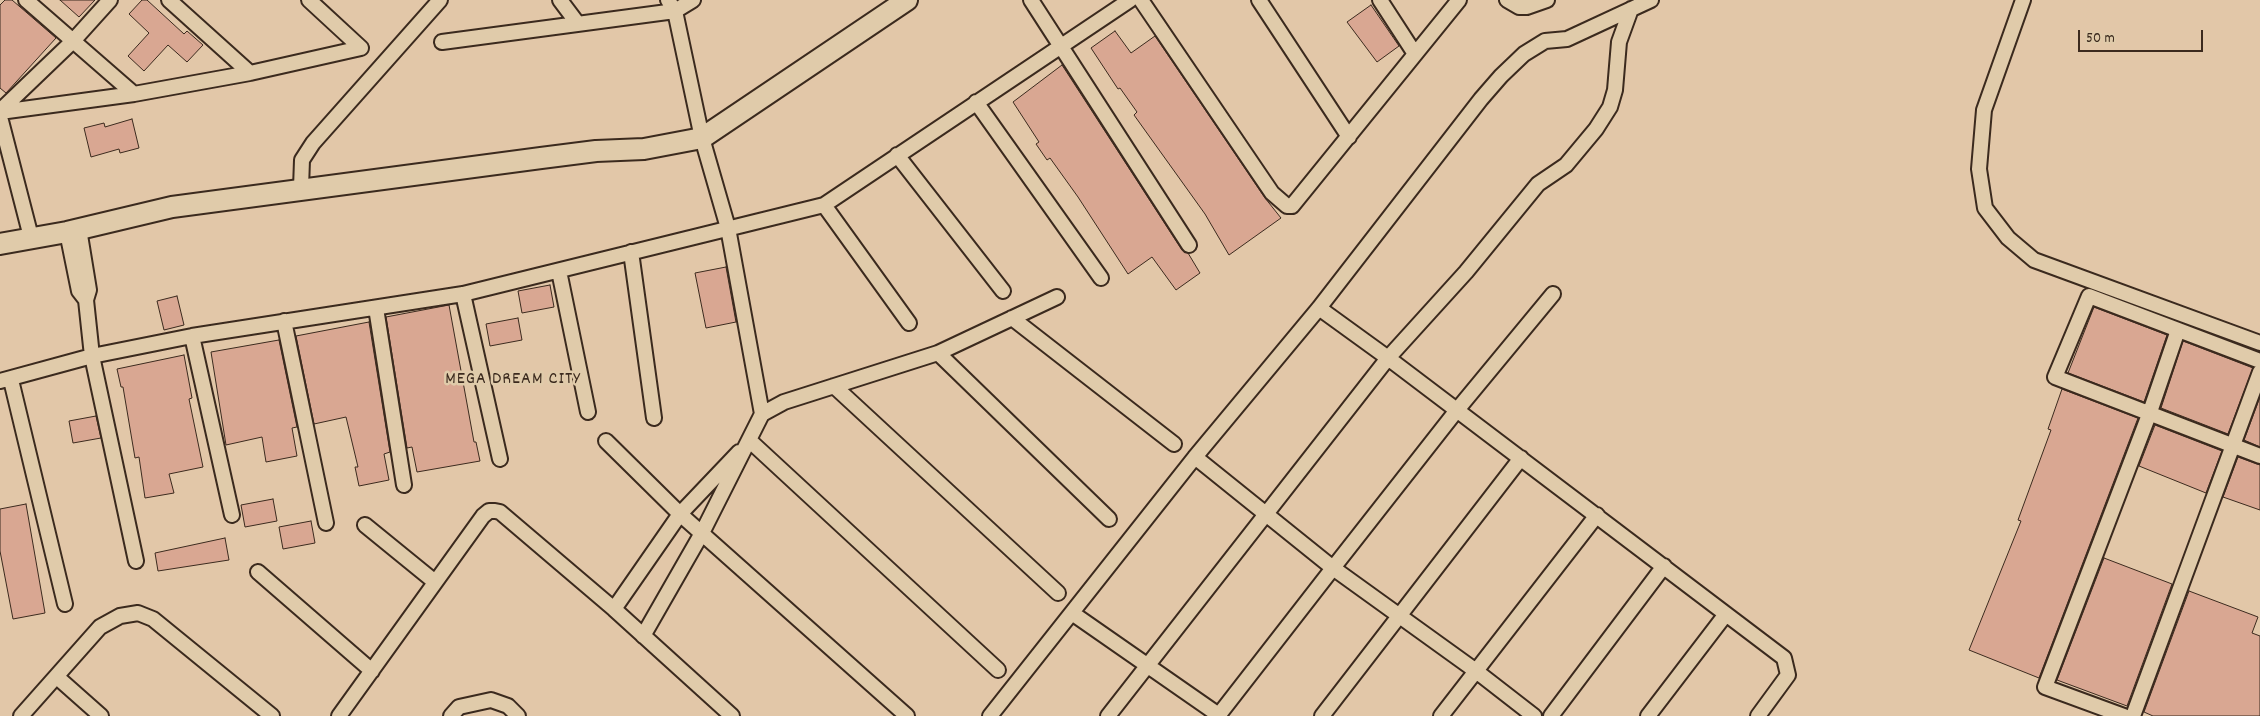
<!DOCTYPE html>
<html>
<head>
<meta charset="utf-8">
<style>
  body { margin:0 }
  #map { position:relative; width:2260px; height:716px; overflow:hidden; background:#e2c7a8; font-family:Dekko,sans-serif }
  canvas { display:block }
  .scale { position:absolute; left:2078px; top:30px; width:125px; height:22px; box-sizing:border-box; border:2px solid #3b2a1e; border-top:0; padding-left:6px; font-size:15px; line-height:18px; white-space:nowrap; color:#3b2a1e; -webkit-text-stroke:4px #e0cbaa; paint-order:stroke }
</style>
</head>
<body>
<div id="map">
<canvas width="2260" height="716"></canvas>
<div class="scale">50 m</div>
</div>
<script>
const g = document.querySelector('canvas').getContext('2d');
g.lineJoin = 'round';
function paint(path, color) { g.fillStyle = color; g.fill(path, 'evenodd'); }
const poly = rows => new Path2D(rows.map(r => 'M' + r).join(''));
function trace(path, color, width, dash) { g.strokeStyle = color; g.lineWidth = width; g.lineCap = dash ? 'butt' : 'round'; g.setLineDash(dash || []); g.stroke(path); }
function label(font, color, halo, rows, align = 'center') {
  g.font = font + ' Dekko,sans-serif'; g.lineWidth = 5; g.setLineDash([]); g.textBaseline = 'middle'; g.strokeStyle = halo; g.fillStyle = color; for (const [text, x, y, turn = 0] of rows) {
    g.save(); g.translate(x, y); g.rotate((+turn || 0) * Math.PI / 180); g.textAlign = isNaN(turn) ? turn : align; if (halo) g.strokeText(text, 0, 0); g.fillText(text, 0, 0); g.restore();
  }
}
const building = poly([
  [5,0,12,0,56,38,6,93,0,88,0,5,5,0],
  [60,0,95,0,79,17,60,0],
  [142,0,147,0,184,34,187,31,203,45,187,62,168,45,144,71,128,56,149,33,129,14,142,0],
  [1371,5,1399,46,1377,62,1347,22,1371,5],
  [1115,31,1131,53,1155,36,1265,198,1281,218,1229,255,1205,214,1134,115,1137,112,1120,88,1118,89,1091,48,1115,31],
  [1062,65,1182,250,1188,253,1200,273,1176,290,1152,257,1128,274,1078,197,1050,158,1047,160,1036,144,1039,142,1013,102,1062,65],
  [132,119,139,148,120,153,119,149,91,157,84,128,104,123,105,127,132,119],
  [726,267,736,322,706,328,695,273,726,267],
  [550,285,554,307,522,313,518,291,550,285],
  [177,296,184,325,164,330,157,301,177,296],
  [449,305,474,442,476,442,480,461,417,472,412,447,407,448,386,317,449,305],
  [2094,307,2167,335,2144,402,2068,373,2094,307],
  [518,318,522,340,490,346,486,324,518,318],
  [369,322,390,452,384,454,389,480,359,486,355,467,358,467,346,417,314,424,296,336,369,322],
  [279,340,297,427,292,428,297,456,266,462,262,437,226,445,211,352,279,340],
  [2183,341,2253,368,2228,434,2161,408,2183,341],
  [184,355,192,398,189,399,203,467,169,474,174,493,145,498,139,457,135,458,123,387,121,387,117,369,184,355],
  [2062,389,2138,418,2039,678,1969,650,2021,521,2018,520,2051,430,2048,429,2062,389],
  [2260,397,2260,447,2244,440,2260,397],
  [96,416,101,438,73,443,69,421,96,416],
  [2155,425,2222,451,2206,493,2139,466,2155,425],
  [2238,457,2260,465,2260,510,2223,497,2238,457],
  [273,499,277,521,245,527,241,505,273,499],
  [26,504,45,613,13,619,0,551,0,509,26,504],
  [311,521,315,543,283,549,279,527,311,521],
  [225,538,229,560,158,571,155,553,225,538],
  [2104,558,2172,584,2127,706,2057,680,2104,558],
  [2189,591,2258,617,2252,633,2260,636,2260,716,2153,716,2144,712,2189,591]
]);
const street = poly([
  [26,0,134,94],
  [169,0,250,73],
  [309,0,361,48],
  [560,0,578,24],
  [1031,0,1189,245],
  [1141,0,1272,193,1287,206,1292,206,1459,0],
  [1259,0,1349,137],
  [1380,0,1415,54],
  [1507,0,1519,7,1527,7,1547,0],
  [2023,0,1984,110,1979,169,1985,208,2008,238,2034,260,2260,343],
  [442,42,675,11,693,0],
  [976,102,1101,278],
  [0,111,73,41,110,0],
  [0,112,134,94,250,73,361,48],
  [0,117,31,237],
  [897,155,1003,291],
  [301,188,302,160,313,143,440,0],
  [824,205,909,323],
  [79,229,89,290,86,300,92,356,136,561],
  [67,232,79,291,86,300],
  [631,252,654,418],
  [559,271,588,412],
  [463,294,500,459],
  [376,308,404,485],
  [1319,308,1388,358,1784,658,1788,675,1758,716],
  [1012,318,1174,444],
  [284,321,326,523],
  [192,336,232,515],
  [938,353,1109,519],
  [2260,361,2089,296,2055,377,2260,456],
  [11,380,65,604],
  [0,381,92,356,192,336,463,294,824,205,1130,0],
  [834,386,1058,593],
  [762,414,784,402,938,353,1057,297],
  [749,440,998,670],
  [606,441,680,514,907,716],
  [1195,457,1333,568,1218,716],
  [365,525,435,582],
  [258,572,372,671],
  [614,609,680,514,739,452],
  [1072,613,1220,716],
  [643,636,702,533,762,414,728,228,702,138,675,11,668,0],
  [57,677,101,716],
  [21,716,100,627,120,616,138,613,153,619,272,716],
  [339,716,483,516,489,511,495,511,500,512,614,609,732,716],
  [451,716,459,707,491,700,508,706,518,716],
  [990,716,1195,457,1319,308,1481,99,1501,76,1524,54,1545,41,1567,39,1651,0],
  [1108,716,1388,358,1466,272,1538,184,1566,165,1596,129,1610,107,1615,90,1619,42,1631,9],
  [1322,716,1521,458],
  [1441,716,1597,515],
  [1534,716,1476,671,1333,568,1457,410,1553,294],
  [1551,716,1664,566],
  [1648,716,1726,614],
  [2124,716,2045,687,2150,412,2178,330],
  [2133,716,2260,372]
]);
const secondary = poly([
  [0,244,67,232,172,207,541,158,596,151,644,149,702,138,907,0]
]);
const neighbourhoodNames = [
  ["MEGA DREAM CITY",513,381]
];
paint(building, '#d9a792');
trace(building, '#3b2a1e', 1);
trace(street, '#3b2a1e', 18);
trace(secondary, '#3b2a1e', 24);
trace(street, '#e0cbaa', 14);
trace(secondary, '#e0cbaa', 20);
g.letterSpacing = '1px';
label('18px', '#3b2a1e', '#e0cbaa', neighbourhoodNames);
g.letterSpacing = '0px';
</script>
</body>
</html>
